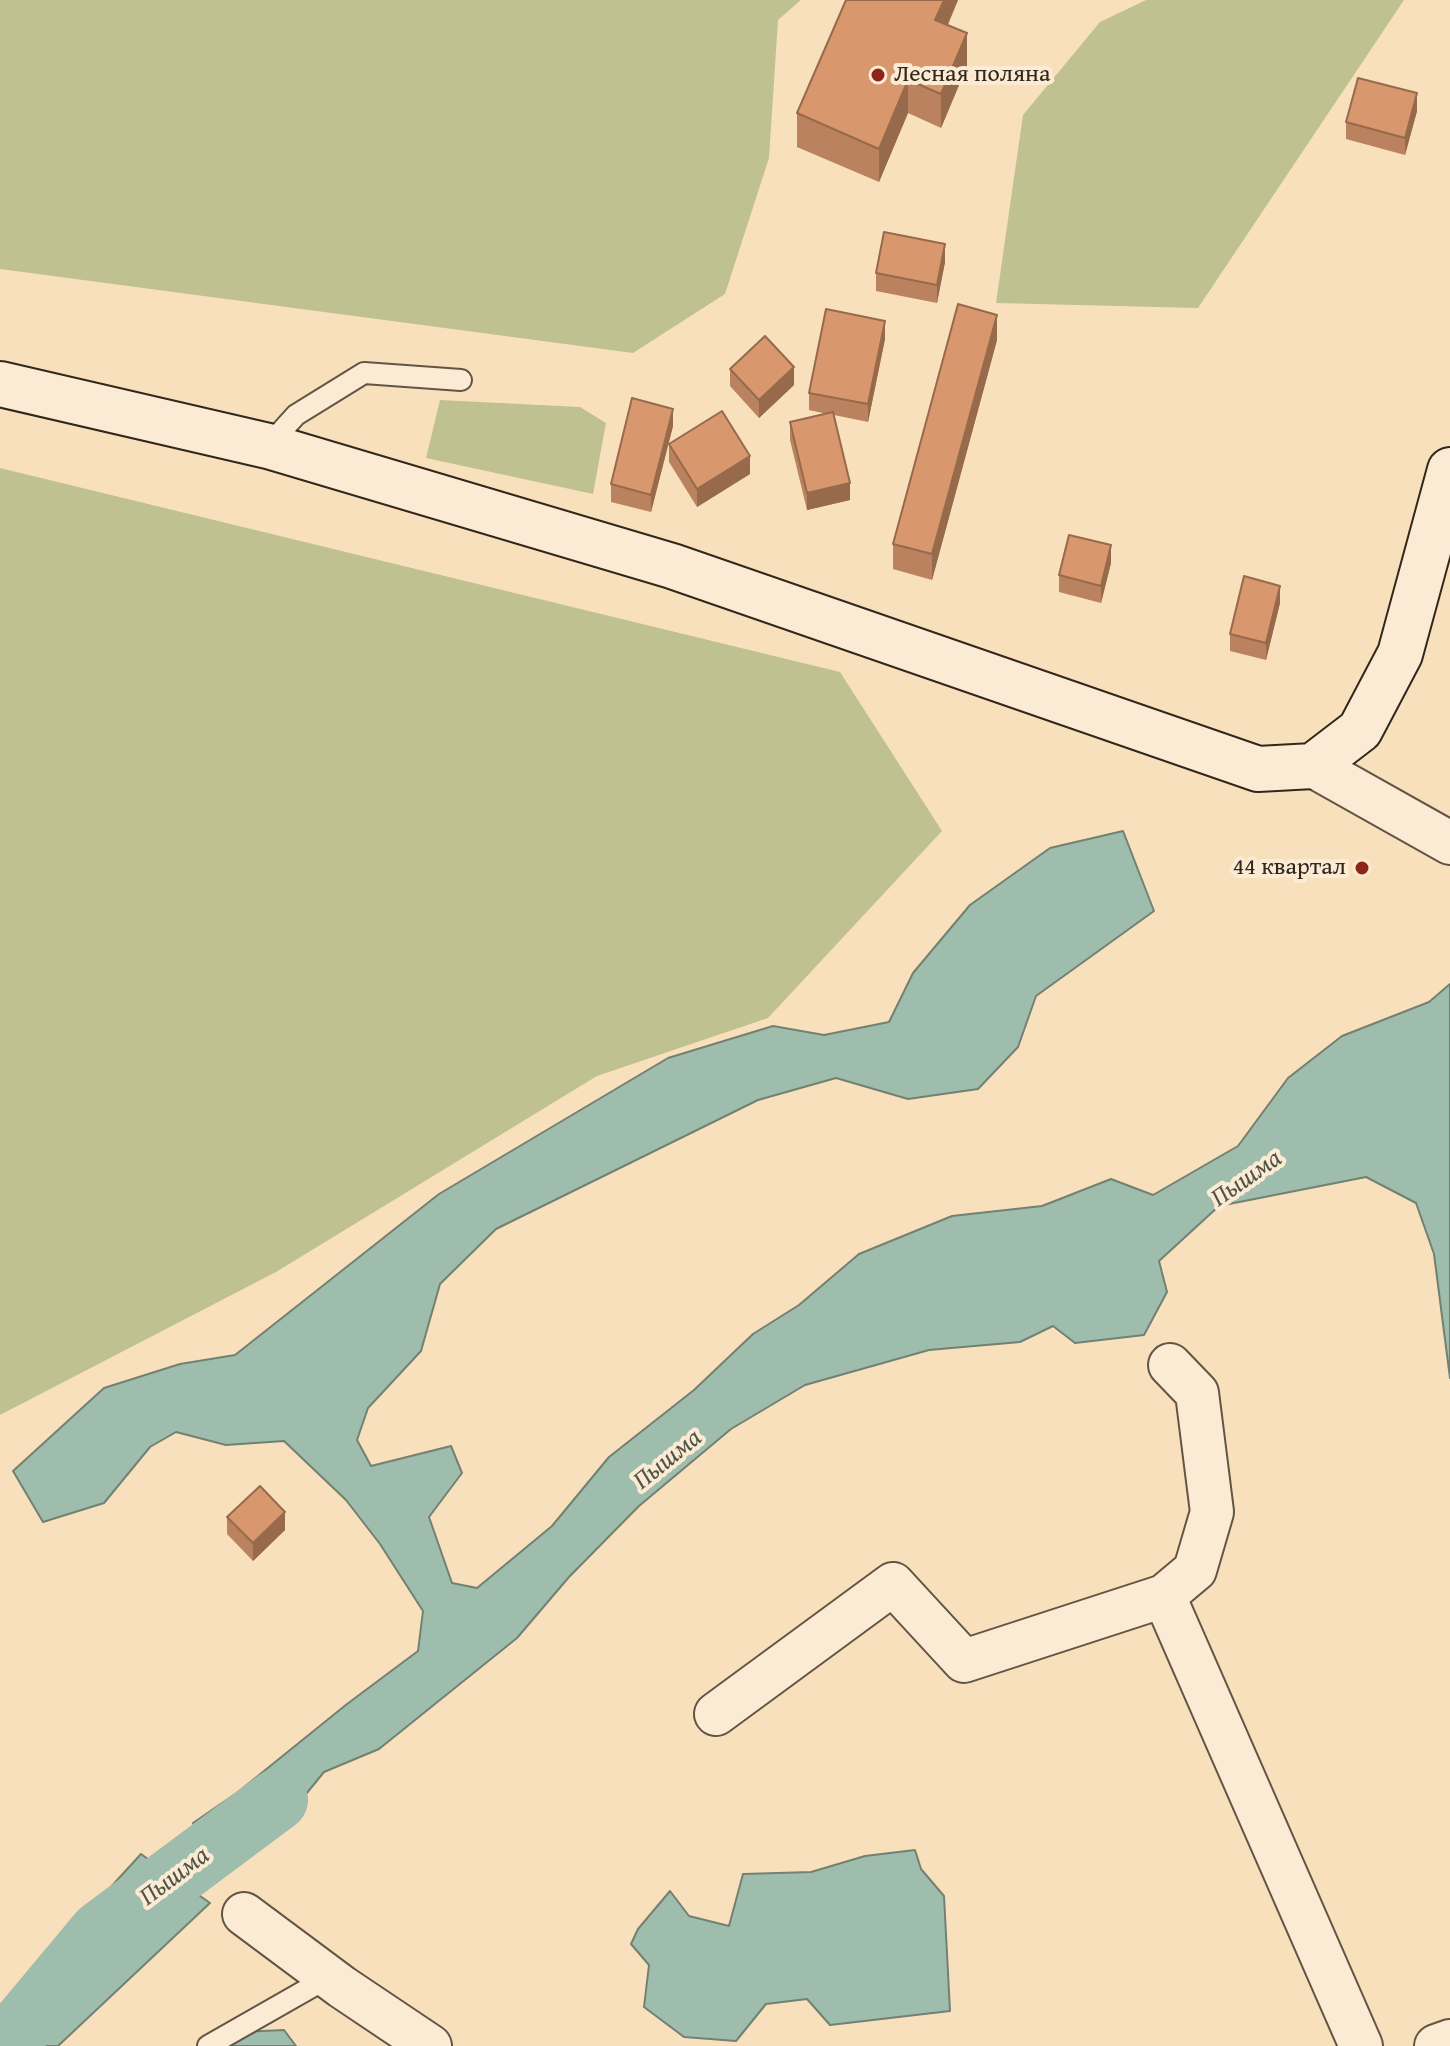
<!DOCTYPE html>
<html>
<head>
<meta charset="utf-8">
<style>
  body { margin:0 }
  canvas { display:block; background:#f9e0bd }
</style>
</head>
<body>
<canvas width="1450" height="2046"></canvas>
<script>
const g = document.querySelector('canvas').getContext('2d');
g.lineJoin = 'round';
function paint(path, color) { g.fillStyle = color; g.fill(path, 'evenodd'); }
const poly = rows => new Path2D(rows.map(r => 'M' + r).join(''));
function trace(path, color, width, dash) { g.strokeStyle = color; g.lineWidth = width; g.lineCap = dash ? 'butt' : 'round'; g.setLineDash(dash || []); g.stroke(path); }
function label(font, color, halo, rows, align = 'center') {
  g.font = font + ' "Gentium Book Plus",serif'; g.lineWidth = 8; g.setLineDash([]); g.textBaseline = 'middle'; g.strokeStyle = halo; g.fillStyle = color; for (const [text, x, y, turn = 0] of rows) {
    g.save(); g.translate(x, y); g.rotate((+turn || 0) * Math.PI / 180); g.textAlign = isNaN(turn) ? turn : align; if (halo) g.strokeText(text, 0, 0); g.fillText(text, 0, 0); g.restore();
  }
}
const green = poly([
  [0,0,801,0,778,20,769,158,725,294,633,353,0,269],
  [1146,0,1404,0,1198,308,996,303,1023,115,1100,22],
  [440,400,580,407,606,423,593,494,426,458],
  [0,468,840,672,942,831,768,1018,597,1076,276,1272,0,1415]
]);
const water = poly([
  [1123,831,1154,911,1036,996,1018,1047,978,1089,908,1099,836,1078,758,1100,496,1229,440,1284,421,1351,368,1408,357,1440,371,1466,451,1446,462,1473,429,1517,452,1583,477,1588,552,1526,609,1457,694,1390,753,1334,799,1305,859,1254,952,1216,1042,1206,1111,1179,1153,1195,1238,1146,1288,1078,1342,1036,1429,1002,1450,984,1450,1378,1434,1254,1416,1203,1366,1177,1219,1206,1159,1261,1167,1292,1144,1335,1075,1343,1053,1326,1020,1342,929,1350,805,1385,731,1429,639,1506,569,1577,517,1638,379,1749,324,1772,284,1821,223,1870,193,1823,238,1792,347,1704,418,1651,423,1611,380,1544,346,1500,284,1441,226,1445,176,1432,150,1447,104,1503,43,1522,13,1471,104,1388,180,1364,235,1355,439,1194,668,1058,773,1026,824,1035,889,1022,913,973,970,905,1050,848,1123,831],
  [915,1850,921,1869,944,1896,950,2011,830,2025,807,1999,766,2004,736,2041,684,2037,644,2007,649,1965,631,1944,638,1929,670,1891,689,1916,729,1926,743,1874,811,1872,865,1856,915,1850],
  [141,1854,210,1903,58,2046,0,2046,0,2008,141,1854],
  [284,2030,296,2046,215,2046,241,2032,284,2030]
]);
const river = poly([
  [5,2046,100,1932,277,1800]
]);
const lane = poly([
  [268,446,296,415,364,373,461,380],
  [208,2046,329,1977]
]);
const street = poly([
  [1313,766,1450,843],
  [1164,1596,1361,2046],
  [716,1714,893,1584,964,1661,1164,1596,1195,1570,1212,1512,1197,1393,1170,1365],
  [244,1914,342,1987,430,2046],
  [1436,2046,1450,2041]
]);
const secondary = poly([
  [0,384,268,446,672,566,1258,769,1313,766,1360,730,1400,654,1450,470]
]);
const wall = poly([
  [958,0,948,25,967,66,941,128,908,113,879,182,797,147,797,113],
  [1417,111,1405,155,1346,139,1346,122],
  [945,262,937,303,876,291,876,273],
  [885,339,868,422,834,415,850,500,807,510,790,440,790,422,827,414,809,410,809,393],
  [997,340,932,580,893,569,893,544],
  [730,369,794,385,759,418,730,386],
  [673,426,651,512,611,502,611,484],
  [669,444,750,474,697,507,669,462],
  [1111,563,1101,603,1059,592,1059,575],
  [1280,603,1266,660,1230,651,1230,634],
  [227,1517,285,1530,253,1561,227,1534]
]);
const shadedWall = poly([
  [944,0,958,0,935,53,935,20],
  [967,33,967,66,941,128,941,94],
  [908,80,908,113,879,182,879,149],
  [1417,93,1417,111,1405,155,1405,138],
  [945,244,945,262,937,303,937,285],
  [997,315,997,340,932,580,932,554],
  [885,321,885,339,868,422,868,404],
  [794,367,794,385,759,418,759,400],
  [673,409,673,426,651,512,651,495],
  [750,456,750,474,697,507,697,489],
  [850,483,850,500,807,510,807,493],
  [1111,545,1111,563,1101,603,1101,586],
  [1280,586,1280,603,1266,660,1266,643],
  [285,1512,285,1530,253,1561,253,1543]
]);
const building = poly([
  [846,0,944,0,935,20,967,33,941,94,908,80,879,149,797,113,846,0],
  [1358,78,1417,93,1405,138,1346,122,1358,78],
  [884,232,945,244,937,285,876,273,884,232],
  [958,304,997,315,932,554,893,544,958,304],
  [826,309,885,321,868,404,809,393,826,309],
  [765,336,794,367,759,400,730,369,765,336],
  [632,398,673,409,651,495,611,484,632,398],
  [722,411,750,456,697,489,669,444,722,411],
  [833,412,850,483,807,493,790,422,833,412],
  [1069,535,1111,545,1101,586,1059,575,1069,535],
  [1244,576,1280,586,1266,643,1230,634,1244,576],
  [260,1486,285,1512,253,1543,227,1517,260,1486]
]);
const markers = [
  [878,75,8,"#8f2418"],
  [1362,868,8,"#8f2418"]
];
const poiNames = [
  ["Лесная поляна",894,75],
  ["44 квартал",1346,868,"right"]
];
const waterNames = [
  ["Пышма",1247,1179,-35],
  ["Пышма",668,1460,-39],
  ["Пышма",175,1877,-37]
];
paint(green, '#bfc290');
paint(water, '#9ebdac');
trace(water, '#728172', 2);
trace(river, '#9ebdac', 62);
trace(lane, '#635544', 24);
trace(street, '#635544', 46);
trace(secondary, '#31271b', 48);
trace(lane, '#fbebd4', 20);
trace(street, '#fbebd4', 42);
trace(secondary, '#fbebd4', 44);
paint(wall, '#ba825e');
paint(shadedWall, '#976a4c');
paint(building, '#d8976d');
trace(building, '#976a4c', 2);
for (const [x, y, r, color] of markers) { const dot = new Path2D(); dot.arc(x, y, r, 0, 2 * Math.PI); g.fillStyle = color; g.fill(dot); trace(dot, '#fbebd4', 3); }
label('24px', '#31271b', '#fbebd4', poiNames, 'left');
label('italic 26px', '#525446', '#fbebd4', waterNames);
</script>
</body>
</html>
